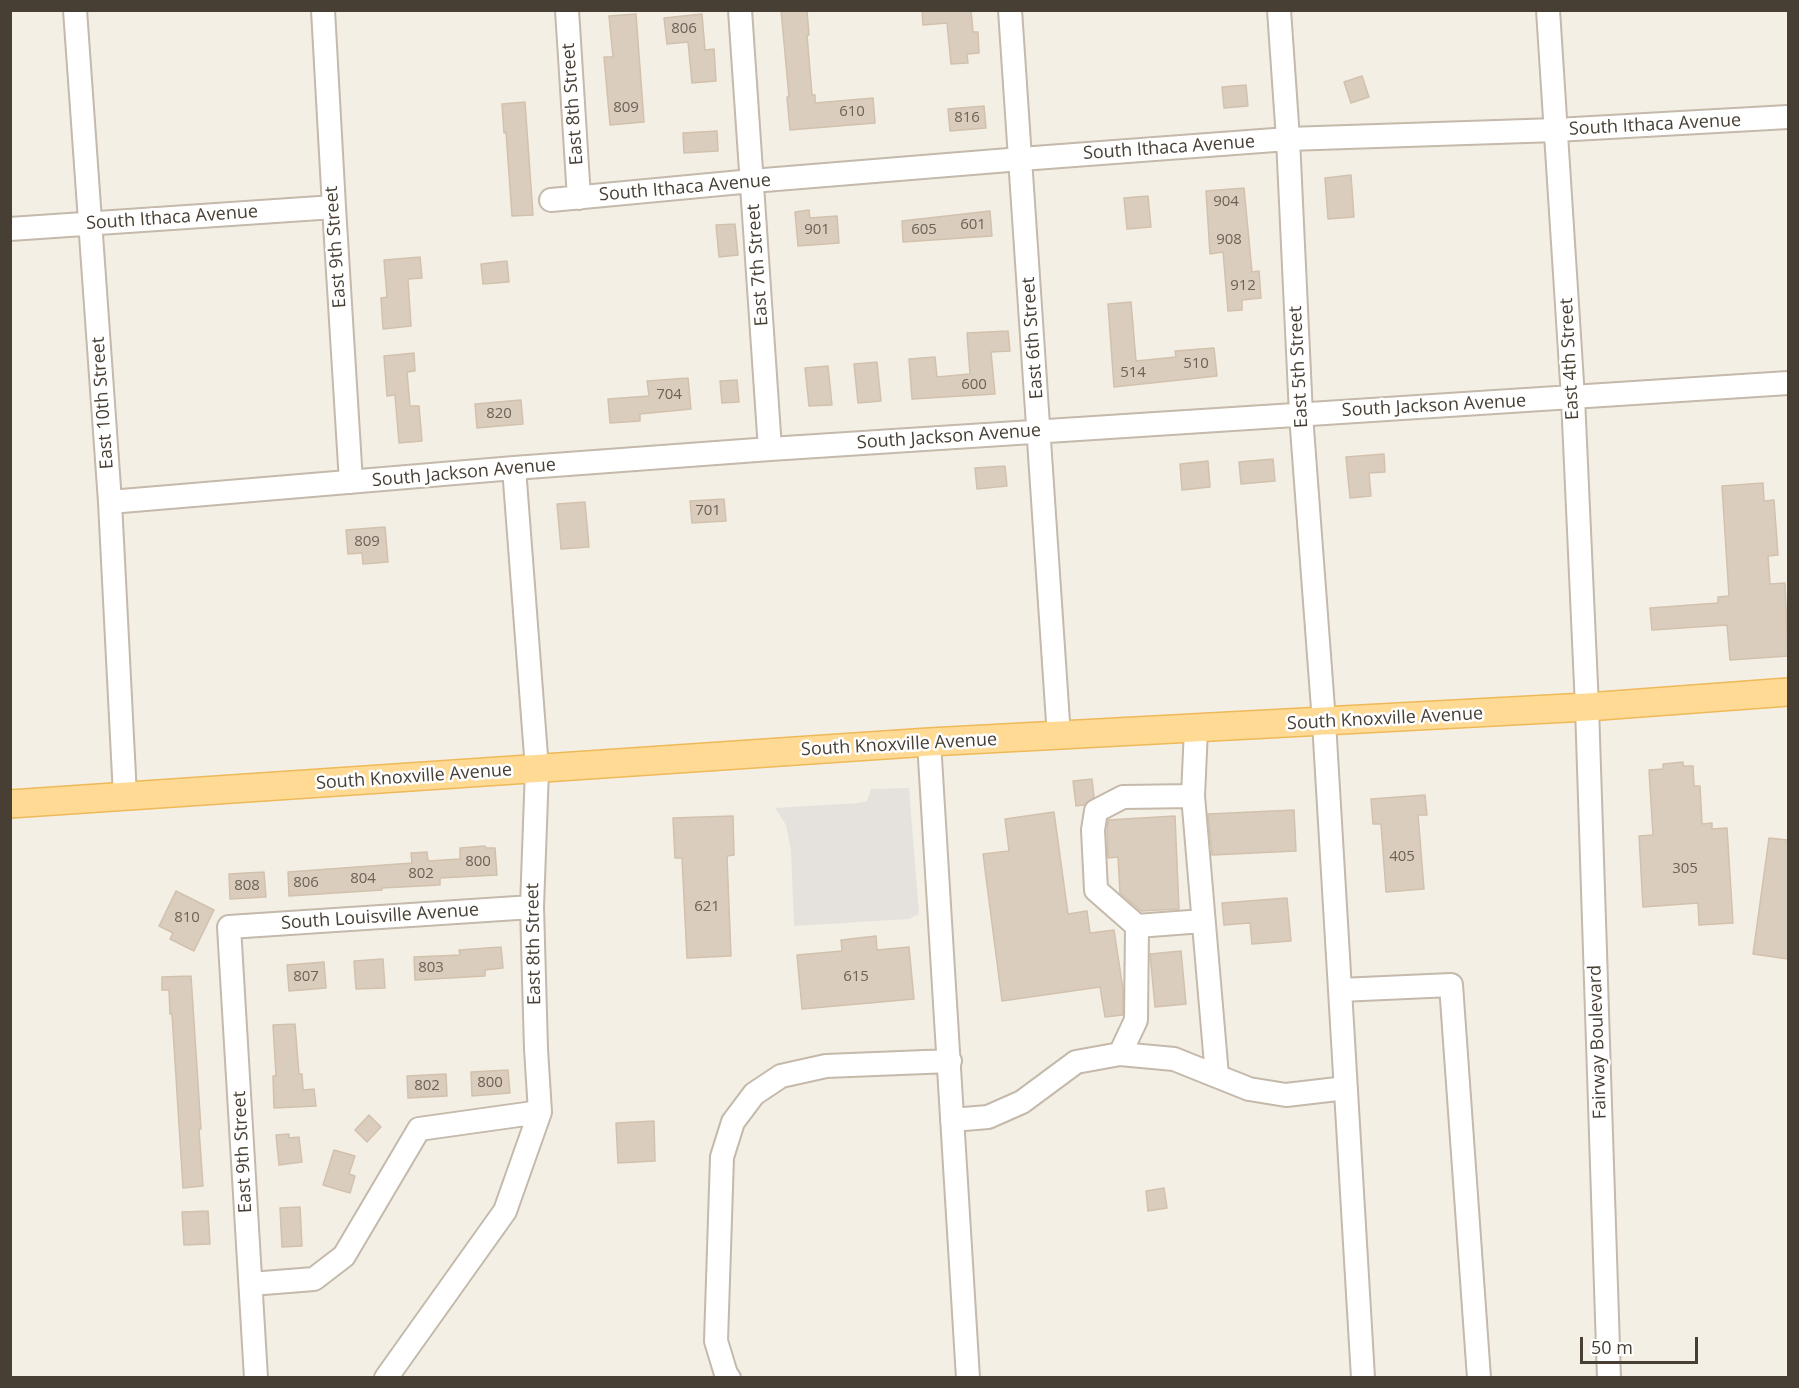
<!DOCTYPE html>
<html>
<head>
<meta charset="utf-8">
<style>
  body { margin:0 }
  #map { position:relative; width:1799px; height:1388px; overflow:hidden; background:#f4efe5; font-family:"Open Sans",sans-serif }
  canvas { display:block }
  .frame { position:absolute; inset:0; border:12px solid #473f34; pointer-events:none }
  .scale { position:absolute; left:1580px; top:1337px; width:118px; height:27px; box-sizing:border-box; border:3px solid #473f34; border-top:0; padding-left:8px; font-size:18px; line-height:21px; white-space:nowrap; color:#473f34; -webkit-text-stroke:4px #fff; paint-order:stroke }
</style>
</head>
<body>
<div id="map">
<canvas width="1799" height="1388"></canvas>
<div class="frame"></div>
<div class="scale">50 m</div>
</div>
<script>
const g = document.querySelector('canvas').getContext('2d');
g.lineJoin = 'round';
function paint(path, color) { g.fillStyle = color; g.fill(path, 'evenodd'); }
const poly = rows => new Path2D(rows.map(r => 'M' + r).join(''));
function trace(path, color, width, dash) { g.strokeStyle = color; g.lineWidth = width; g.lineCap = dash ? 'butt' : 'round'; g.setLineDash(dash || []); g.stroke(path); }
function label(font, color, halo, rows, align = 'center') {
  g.font = font + ' "Open Sans",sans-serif'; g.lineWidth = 5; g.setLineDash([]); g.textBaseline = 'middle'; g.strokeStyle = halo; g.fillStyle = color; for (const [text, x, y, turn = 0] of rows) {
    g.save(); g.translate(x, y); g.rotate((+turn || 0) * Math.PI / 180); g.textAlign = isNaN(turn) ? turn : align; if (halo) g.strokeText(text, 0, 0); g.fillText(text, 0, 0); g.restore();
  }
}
const parking = poly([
  [909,788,919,914,909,919,794,926,791,850,786,825,775,808,858,803,867,801,871,789]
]);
const building = poly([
  [781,10,807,10,809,35,807,35,812,95,815,95,815,103,873,98,875,123,790,130,787,97,789,97,781,10],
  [922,10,971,10,973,32,978,32,979,53,967,54,968,63,951,64,947,23,923,25,922,10],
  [636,14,644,122,610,125,604,57,613,57,609,16,636,14],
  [702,14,705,50,714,49,716,81,692,83,688,42,667,44,664,18,702,14],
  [1362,76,1369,97,1351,103,1344,82,1362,76],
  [1246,85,1248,106,1224,108,1222,87,1246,85],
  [525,102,533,215,512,216,506,132,504,133,502,104,525,102],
  [984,106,986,128,950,131,948,109,984,106],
  [717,131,718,151,684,153,683,133,717,131],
  [1351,175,1354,217,1328,219,1325,178,1351,175],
  [1244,188,1252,272,1259,271,1261,298,1242,300,1242,310,1228,311,1223,252,1210,254,1206,191,1244,188],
  [1148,196,1151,227,1127,229,1124,198,1148,196],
  [809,210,810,218,837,216,839,243,798,246,795,212,809,210],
  [990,211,992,236,903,242,902,221,990,211],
  [735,224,738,255,719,257,716,225,735,224],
  [420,257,422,278,408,279,411,326,383,329,381,298,387,297,384,260,420,257],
  [507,261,509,282,483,284,481,264,507,261],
  [1131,302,1136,361,1176,357,1175,351,1214,348,1217,376,1114,387,1108,304,1131,302],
  [1008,331,1010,351,991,352,995,394,912,399,909,359,935,357,937,377,970,374,967,333,1008,331],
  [414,353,415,371,407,372,410,406,419,406,422,441,399,443,395,395,387,396,384,356,414,353],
  [877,362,881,401,858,403,854,364,877,362],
  [828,366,832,405,809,406,805,368,828,366],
  [688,378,691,409,640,414,640,421,610,423,608,399,649,396,647,381,688,378],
  [737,380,739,402,722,403,720,381,737,380],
  [521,400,523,424,477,428,475,404,521,400],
  [1384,454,1385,472,1369,473,1371,496,1350,498,1346,457,1384,454],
  [1273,459,1275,481,1241,484,1239,462,1273,459],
  [1208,461,1210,487,1182,490,1180,464,1208,461],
  [1005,466,1007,486,977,489,975,468,1005,466],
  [1763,483,1764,501,1774,500,1778,555,1768,556,1770,584,1785,583,1788,656,1730,660,1727,625,1652,630,1650,608,1718,603,1718,597,1729,596,1722,486,1763,483],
  [724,499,726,521,692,523,690,501,724,499],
  [585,502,589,547,561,549,557,504,585,502],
  [385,527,388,562,363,564,362,553,348,554,346,530,385,527],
  [1683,762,1683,766,1693,766,1694,786,1700,786,1702,824,1712,823,1712,829,1727,828,1733,923,1699,925,1698,903,1643,907,1639,836,1653,835,1649,770,1663,769,1663,764,1683,762],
  [1092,779,1094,797,1084,805,1076,806,1073,781,1092,779],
  [1425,795,1427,815,1418,815,1424,889,1386,892,1381,824,1373,824,1371,799,1425,795],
  [1294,810,1296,851,1212,855,1208,814,1294,810],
  [1054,812,1068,914,1087,911,1090,933,1114,930,1123,989,1123,1015,1105,1017,1100,987,1002,1001,983,854,1009,851,1005,819,1054,812],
  [733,816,734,855,727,856,731,956,687,958,682,858,675,858,673,818,733,816],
  [1175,816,1179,909,1141,911,1120,893,1118,857,1108,858,1107,831,1108,820,1175,816],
  [1769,838,1788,840,1788,959,1753,954,1769,838],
  [485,846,486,848,495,848,497,875,440,878,440,885,382,888,382,890,289,896,288,872,412,863,411,853,427,852,428,861,460,859,460,848,485,846],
  [264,872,266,897,230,899,229,874,264,872],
  [176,891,214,910,194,951,170,939,173,933,159,926,176,891],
  [1287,898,1291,941,1252,944,1250,923,1224,925,1222,903,1287,898],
  [876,936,877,950,909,947,914,999,802,1009,797,955,842,951,841,940,876,936],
  [501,947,503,968,485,970,485,976,415,980,414,957,460,955,459,950,501,947],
  [1181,951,1186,1004,1155,1007,1150,954,1181,951],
  [383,959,385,988,356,989,354,961,383,959],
  [324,962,326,988,289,991,287,965,324,962],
  [191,976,201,1129,199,1129,203,1186,183,1188,172,1014,170,1014,169,990,162,990,162,977,191,976],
  [295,1024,299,1074,302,1074,303,1090,314,1089,316,1106,274,1108,273,1076,276,1076,273,1025,295,1024],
  [508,1070,510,1093,472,1096,471,1072,508,1070],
  [446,1074,447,1096,408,1098,407,1076,446,1074],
  [369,1115,381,1127,367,1142,355,1130,369,1115],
  [654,1121,655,1161,618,1163,616,1123,654,1121],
  [289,1134,289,1138,299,1137,302,1162,279,1165,276,1135,289,1134],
  [334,1150,355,1156,349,1174,355,1176,350,1193,323,1185,334,1150],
  [1164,1188,1167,1208,1148,1211,1146,1191,1164,1188],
  [300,1207,302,1246,282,1247,280,1208,300,1207],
  [208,1211,210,1244,184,1245,182,1212,208,1211]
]);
const minor = poly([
  [75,10,110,502,125,796],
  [323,10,334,207,351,482],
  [567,10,579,198],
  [740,10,770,449],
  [1010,10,1059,737],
  [1279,10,1288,139,1301,415,1324,722,1340,990,1451,985,1479,1378],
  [1548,10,1573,398,1587,707,1609,1378],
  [551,200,752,181,1021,159,1288,139,1556,130,1788,117],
  [10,229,334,207],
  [110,502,514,468,770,449,1788,383],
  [1196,729,1193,796,1217,1076],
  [929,742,968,1378],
  [1137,926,1096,890,1093,830,1096,811,1123,797,1193,796],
  [1340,990,1363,1378],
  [1120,1054,1136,1020,1137,926,1203,921],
  [952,1120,988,1117,1022,1102,1076,1062,1120,1054,1174,1059,1249,1089,1286,1095,1346,1088],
  [251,1284,314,1279,344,1256,419,1129,540,1112],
  [256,1378,229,927,532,907],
  [386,1378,505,1211,540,1112,536,1049,532,907,537,769,514,468],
  [729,1378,726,1374,716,1341,722,1157,733,1122,754,1094,781,1076,826,1066,950,1061]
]);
const major = poly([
  [10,804,929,742,1587,707,1788,692]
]);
const numberNames = [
  ["806",684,29],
  ["809",626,108],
  ["610",852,112],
  ["816",967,118],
  ["904",1226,202],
  ["601",973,225],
  ["901",817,230],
  ["605",924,230],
  ["908",1229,240],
  ["912",1243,286],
  ["510",1196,364],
  ["514",1133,373],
  ["600",974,385],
  ["704",669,395],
  ["820",499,414],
  ["701",708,511],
  ["809",367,542],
  ["405",1402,857],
  ["800",478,862],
  ["305",1685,869],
  ["802",421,874],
  ["804",363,879],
  ["806",306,883],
  ["808",247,886],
  ["621",707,907],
  ["810",187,918],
  ["803",431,968],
  ["807",306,977],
  ["615",856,977],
  ["800",490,1083],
  ["802",427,1086]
];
const streetNames = [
  ["East 8th Street",573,104,-94],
  ["South Ithaca Avenue",1655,125,-3],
  ["South Ithaca Avenue",1169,148,-4],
  ["South Ithaca Avenue",685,188,-5],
  ["South Ithaca Avenue",172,218,-4],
  ["East 9th Street",336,247,-94],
  ["East 7th Street",758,265,-94],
  ["East 6th Street",1033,338,-94],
  ["East 4th Street",1570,359,-93],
  ["East 5th Street",1299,367,-93],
  ["East 10th Street",103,403,-94],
  ["South Jackson Avenue",1434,406,-3],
  ["South Jackson Avenue",949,437,-4],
  ["South Jackson Avenue",464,473,-5],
  ["South Knoxville Avenue",1385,719,-3],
  ["South Knoxville Avenue",899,745,-3],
  ["South Knoxville Avenue",414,777,-4],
  ["South Louisville Avenue",380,917,-4],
  ["East 8th Street",534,944,-91],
  ["Fairway Boulevard",1598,1042,-92],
  ["East 9th Street",243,1152,-93]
];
paint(parking, '#e5e2de');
paint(building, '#dacdbd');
trace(building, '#d2c1ac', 1.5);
trace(minor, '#c4b9aa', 26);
trace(major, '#eeb959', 30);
trace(minor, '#fff', 22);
trace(major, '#ffda94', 27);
label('15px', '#6c6256', null, numberNames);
label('18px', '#473f34', '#fff', streetNames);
</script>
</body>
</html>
